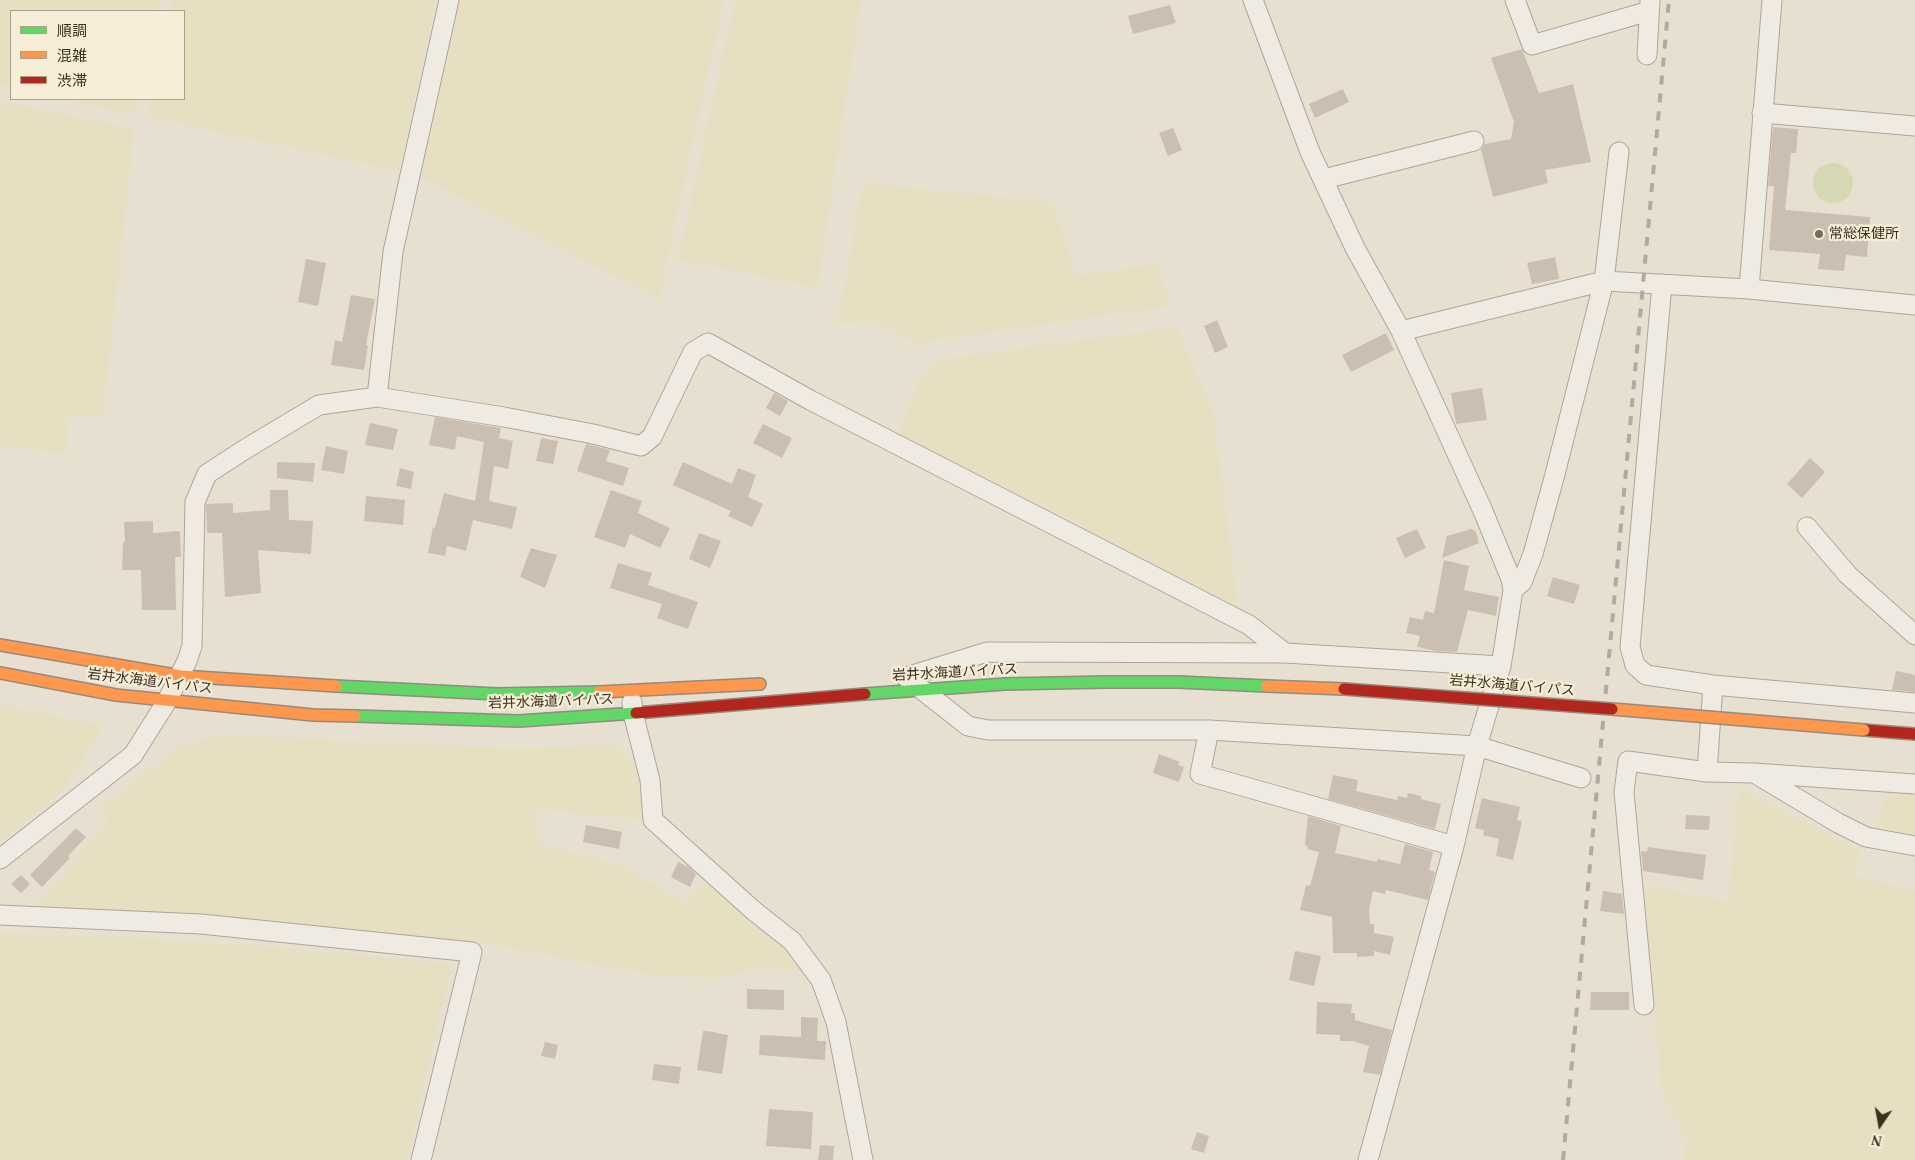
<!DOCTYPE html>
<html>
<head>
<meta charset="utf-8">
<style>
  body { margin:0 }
  #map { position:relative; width:1915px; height:1160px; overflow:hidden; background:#e7e0d1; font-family:"Times New Roman","Noto Sans JP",serif }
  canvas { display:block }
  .legend { position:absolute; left:10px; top:10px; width:175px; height:90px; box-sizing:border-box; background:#f7eed8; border:1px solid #ada18e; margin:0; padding:6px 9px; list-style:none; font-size:15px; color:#3d2e20 }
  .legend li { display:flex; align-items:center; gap:10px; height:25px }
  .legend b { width:25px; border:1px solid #ada18e }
  .north { position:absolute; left:1855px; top:1100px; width:50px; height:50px; -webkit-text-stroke:4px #f7eed8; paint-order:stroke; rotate:192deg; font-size:14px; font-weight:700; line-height:20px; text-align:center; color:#3d2e20 }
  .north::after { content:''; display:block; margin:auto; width:18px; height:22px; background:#3d2e20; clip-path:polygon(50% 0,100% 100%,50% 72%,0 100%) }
</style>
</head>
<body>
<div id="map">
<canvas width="1915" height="1160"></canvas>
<ul class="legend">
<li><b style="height:6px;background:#63d668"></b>順調</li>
<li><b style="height:6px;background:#ff974d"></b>混雑</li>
<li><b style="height:6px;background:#b3261e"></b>渋滞</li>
</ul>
<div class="north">N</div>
</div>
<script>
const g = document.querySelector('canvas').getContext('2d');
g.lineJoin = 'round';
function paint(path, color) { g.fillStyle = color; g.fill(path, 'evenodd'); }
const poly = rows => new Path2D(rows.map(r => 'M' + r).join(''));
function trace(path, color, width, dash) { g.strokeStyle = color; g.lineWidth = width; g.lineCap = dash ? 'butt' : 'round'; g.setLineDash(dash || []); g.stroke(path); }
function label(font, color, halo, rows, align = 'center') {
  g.font = font + ' "Times New Roman","Noto Sans JP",serif'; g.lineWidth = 4.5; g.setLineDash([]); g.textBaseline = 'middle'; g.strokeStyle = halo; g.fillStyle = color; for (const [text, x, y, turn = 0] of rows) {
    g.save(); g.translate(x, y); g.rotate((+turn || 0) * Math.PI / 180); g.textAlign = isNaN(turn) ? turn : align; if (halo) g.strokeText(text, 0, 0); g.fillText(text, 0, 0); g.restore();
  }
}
const farmland = poly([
  [0,0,160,0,157,11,11,11,11,87,0,84],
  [172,0,436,0,399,171,147,117,151,99,184,99,184,11,170,11],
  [457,0,724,0,659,297,601,270,418,175],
  [735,0,861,0,817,288,678,259],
  [63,99,138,99,134,115],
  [0,101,134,129,103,415,65,417,69,454,0,446],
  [863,183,1042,201,1053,204,1076,276,1157,264,1170,306,915,343,875,321,838,324],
  [1177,327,1213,413,1238,607,898,433,921,377,937,360],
  [0,704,103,726,61,793,0,841],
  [222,735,517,749,615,745,638,768,643,820,533,809,539,844,620,864,687,905,706,879,787,948,805,971,759,967,724,978,655,975,470,941,200,915,30,911,109,821,100,809,178,747],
  [1889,787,1915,790,1915,836,1876,826],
  [1739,790,1860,850,1853,875,1915,891,1915,1160,1683,1160,1687,1143,1662,1091,1644,886,1728,901],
  [0,932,227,943,452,964,407,1160,0,1160]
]);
const green = poly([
  '1813 183a20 20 0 1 1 40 0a20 20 0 1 1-40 0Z'
]);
const building = poly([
  [1170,5,1176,23,1133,34,1128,16],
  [1522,49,1539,93,1573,84,1591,162,1545,170,1548,183,1493,197,1481,150,1485,144,1511,139,1514,122,1491,58],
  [1343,89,1349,102,1315,118,1309,104],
  [1773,127,1798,129,1796,153,1791,153,1785,210,1870,217,1867,257,1846,255,1844,271,1818,269,1820,254,1769,250,1774,186,1768,186],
  [1173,128,1182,150,1168,156,1159,133],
  [1555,257,1559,279,1532,284,1527,263],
  [306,259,326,263,318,306,298,302],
  [351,295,375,299,366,345,368,346,364,370,331,365,335,340,342,342],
  [1217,320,1228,347,1215,353,1204,326],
  [1386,333,1394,350,1351,372,1342,355],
  [1482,388,1487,420,1456,424,1451,393],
  [774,393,788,401,780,416,766,408],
  [435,417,501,428,499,438,513,441,508,469,494,466,489,501,517,507,512,529,473,520,466,551,447,546,445,556,428,553,433,527,435,528,444,493,475,501,484,442,457,436,455,450,429,445],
  [370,423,398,429,393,450,365,445],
  [763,424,792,438,782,458,753,443],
  [541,438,558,441,553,464,536,461],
  [586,444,610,450,606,461,629,468,623,486,577,471],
  [326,446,348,451,344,474,321,470],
  [1810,458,1825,472,1802,498,1787,484],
  [277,462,315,463,313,482,277,478],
  [683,462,732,484,738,468,756,475,748,497,763,504,752,527,728,516,731,511,673,485],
  [400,468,414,472,411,489,396,486],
  [270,490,288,490,289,520,313,521,311,554,258,550,261,593,225,597,222,533,207,533,206,504,233,503,233,513,270,510],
  [611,490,642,501,638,513,670,528,660,548,630,534,625,548,594,537],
  [366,496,405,500,403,525,364,521],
  [153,521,153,533,180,531,181,557,175,557,176,610,142,610,141,570,122,570,123,542,125,542,124,522],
  [1417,529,1426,548,1405,558,1396,538],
  [1471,529,1476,532,1479,543,1442,558,1447,536],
  [699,533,721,541,710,568,689,559],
  [531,548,557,555,545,588,520,577],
  [1444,560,1469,566,1464,590,1499,597,1496,616,1468,610,1457,652,1436,651,1417,647,1420,636,1406,633,1410,617,1423,620,1425,611,1434,613],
  [618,563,652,573,648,585,698,602,688,629,657,618,662,604,610,588],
  [1553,577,1580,585,1574,604,1547,596],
  [1896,671,1915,675,1915,692,1892,690],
  [1159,754,1180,762,1178,765,1184,767,1179,782,1153,773],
  [1333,775,1358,780,1356,791,1397,800,1398,796,1407,798,1408,793,1421,796,1421,799,1441,804,1435,829,1328,799],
  [1482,798,1520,807,1517,820,1522,821,1513,860,1496,856,1499,839,1483,835,1484,830,1475,828],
  [1686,815,1710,816,1709,830,1685,829],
  [1308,816,1341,826,1335,853,1377,862,1377,859,1400,864,1405,844,1433,852,1429,870,1435,872,1428,900,1386,890,1385,894,1373,891,1369,910,1370,924,1374,924,1374,933,1394,937,1390,955,1374,951,1374,956,1357,957,1357,953,1333,953,1332,917,1300,910,1306,885,1310,886,1319,852,1307,849,1308,846,1305,845],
  [586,825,622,832,619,849,583,842],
  [76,828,86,837,68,856,70,858,42,887,30,875],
  [1648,847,1706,855,1703,880,1643,871,1641,851,1647,852],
  [678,862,689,867,696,874,690,887,671,877],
  [21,875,30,884,21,893,11,884],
  [1603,891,1622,894,1624,914,1600,911],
  [1295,951,1321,956,1314,986,1289,980],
  [747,989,784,990,784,1010,747,1009],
  [1591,992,1629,992,1629,1010,1590,1010],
  [1317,1002,1352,1004,1351,1013,1355,1013,1355,1020,1392,1030,1380,1075,1363,1072,1369,1046,1353,1041,1340,1041,1340,1035,1316,1034],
  [801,1017,818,1018,817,1041,826,1041,825,1060,759,1055,760,1035,801,1037],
  [703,1031,716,1032,716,1033,728,1035,722,1074,697,1070],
  [545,1042,558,1045,555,1059,541,1056],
  [654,1064,681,1067,679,1084,652,1080],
  [769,1109,813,1112,811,1149,766,1146],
  [1197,1132,1209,1136,1204,1153,1191,1149],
  [820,1145,834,1146,833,1160,818,1160]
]);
const street = poly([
  [1253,0,1310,152,1355,248,1401,331,1483,511,1511,579,1513,590,1501,666,1477,746,1454,846,1368,1160],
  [1515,0,1532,45,1649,11],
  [1647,55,1650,1],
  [1762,113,1915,126],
  [1324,179,1474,141],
  [1662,284,1630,647,1635,665,1646,675,1713,685,1915,703],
  [1749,289,1772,0],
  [1401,331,1604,281,1749,289,1915,305],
  [377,397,393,252,449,0],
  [1807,527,1848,575,1915,635],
  [1513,590,1522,582,1533,554,1554,478,1604,281,1619,152],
  [906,677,987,652,1285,653,1501,666],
  [1713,685,1707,772,1754,773,1915,784],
  [921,689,968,726,988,730,1209,730,1477,746,1581,778],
  [632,702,633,713,650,780,653,820,754,911,792,941,821,980,836,1022,863,1160],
  [1209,730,1200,774,1454,846],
  [1756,774,1838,823,1866,837,1915,846],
  [0,859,133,755,167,701,187,661,192,646,195,502,207,474,247,448,319,405,377,397,504,417,593,434,641,446,652,437,693,352,708,343,810,400,1249,625,1285,653],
  [0,915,201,924,472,952,421,1160],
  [1644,1005,1624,792,1628,761,1707,772]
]);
const fast = poly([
  [336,686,497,694,599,692],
  [865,694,1005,684,1106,682,1178,682,1267,686],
  [355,716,519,721,636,713]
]);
const slow = poly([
  [0,645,181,676,336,686],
  [0,673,116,695,313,715,355,716],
  [1267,686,1344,689],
  [599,692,760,684]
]);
const jam = poly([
  [636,713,865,694],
  [1864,730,1915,734]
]);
const rail = poly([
  [1563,1160,1669,0]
]);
const slowBridge = poly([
  [1612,709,1864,730]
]);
const jamBridge = poly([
  [1344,689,1612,709]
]);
const markers = [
  [1819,234,5,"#786c5e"]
];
const poiNames = [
  ["常総保健所",1829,234]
];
const streetNames = [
  ["岩井水海道バイパス",955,673,-3],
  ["岩井水海道バイパス",150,682,7],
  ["岩井水海道バイパス",1512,686,5],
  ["岩井水海道バイパス",551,702,-2]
];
paint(farmland, '#e6dfc2');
paint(green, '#d6d7b3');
paint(building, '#cbbfb2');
trace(street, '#ada599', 21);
trace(fast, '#928b80', 14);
trace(slow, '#928b80', 14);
trace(jam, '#928b80', 14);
trace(street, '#efebe3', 19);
trace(fast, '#63d668', 11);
trace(slow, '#ff974d', 11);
trace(jam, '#b3261e', 11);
trace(rail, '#afaaa2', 4, [9, 9]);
trace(slowBridge, '#928b80', 14, []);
trace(jamBridge, '#928b80', 14, []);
trace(slowBridge, '#ff974d', 11);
trace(jamBridge, '#b3261e', 11);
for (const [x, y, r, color] of markers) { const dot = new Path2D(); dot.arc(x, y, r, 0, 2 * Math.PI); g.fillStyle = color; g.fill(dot); trace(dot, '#f7eed8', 2); }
label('14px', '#3d2e20', '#f7eed8', poiNames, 'left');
label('14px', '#3d2e20', '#f7eed8', streetNames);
</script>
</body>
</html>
